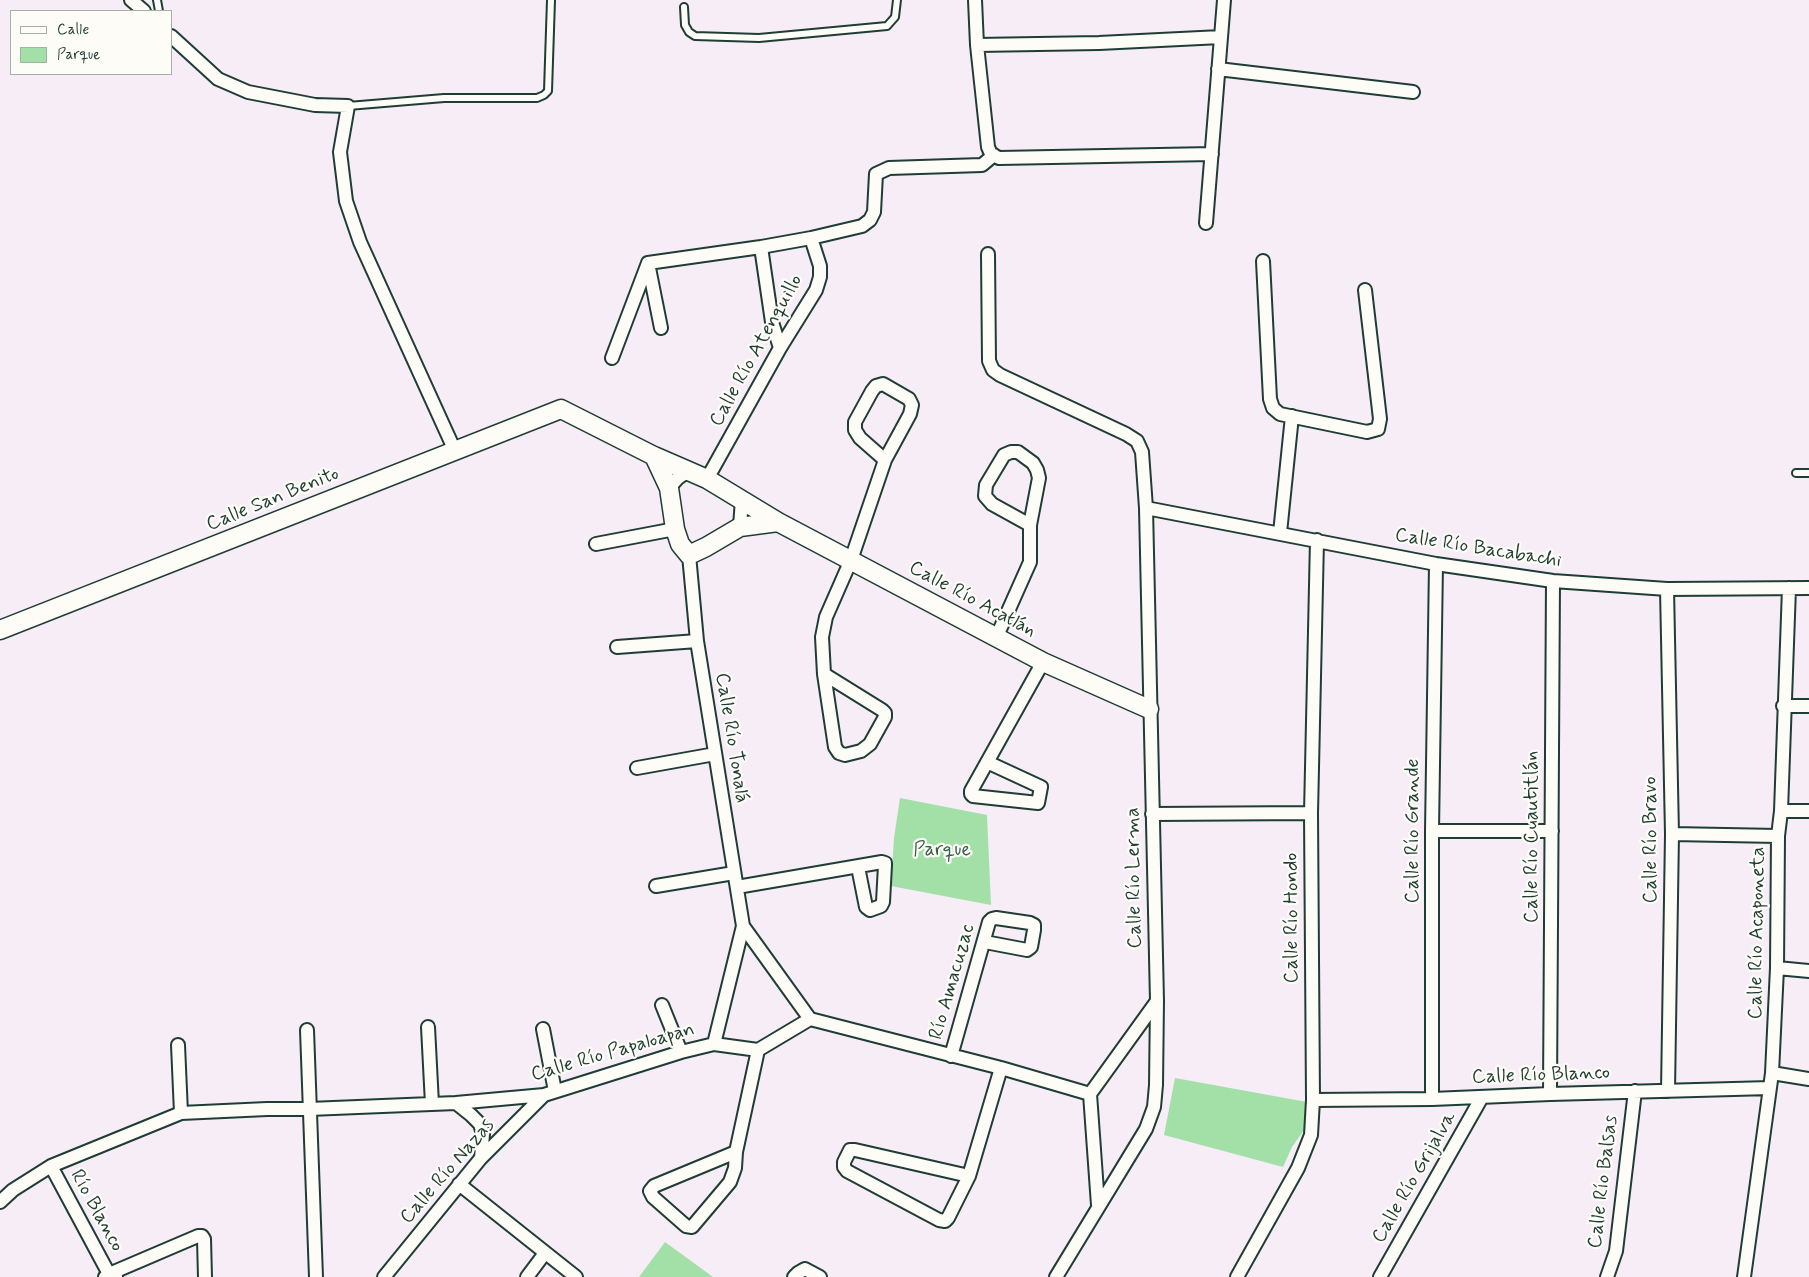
<!DOCTYPE html>
<html>
<head>
<meta charset="utf-8">
<style>
  body { margin:0 }
  #map { position:relative; width:1809px; height:1277px; overflow:hidden; background:#f6edf7; font-family:Mynerve,sans-serif }
  canvas { display:block }
  .legend { position:absolute; left:10px; top:10px; width:162px; height:65px; box-sizing:border-box; background:#fdfcf7; border:1px solid #a4b0a9; margin:0; padding:6px 9px; list-style:none; font-size:15px; color:#1f3d34 }
  .legend li { display:flex; align-items:center; gap:10px; height:25px }
  .legend b { width:25px; border:1px solid #a4b0a9 }
</style>
</head>
<body>
<div id="map">
<canvas width="1809" height="1277"></canvas>
<ul class="legend">
<li><b style="height:6px;background:#fdfcf7"></b>Calle</li>
<li><b style="height:14px;background:#a2e0a8"></b>Parque</li>
</ul>
</div>
<script>
const g = document.querySelector('canvas').getContext('2d');
g.lineJoin = 'round';
function paint(path, color) { g.fillStyle = color; g.fill(path, 'evenodd'); }
const poly = rows => new Path2D(rows.map(r => 'M' + r).join(''));
function trace(path, color, width, dash) { g.strokeStyle = color; g.lineWidth = width; g.lineCap = dash ? 'butt' : 'round'; g.setLineDash(dash || []); g.stroke(path); }
function label(font, color, halo, rows, align = 'center') {
  g.font = font + ' Mynerve,sans-serif'; g.lineWidth = 4.5; g.setLineDash([]); g.textBaseline = 'middle'; g.strokeStyle = halo; g.fillStyle = color; for (const [text, x, y, turn = 0] of rows) {
    g.save(); g.translate(x, y); g.rotate((+turn || 0) * Math.PI / 180); g.textAlign = isNaN(turn) ? turn : align; if (halo) g.strokeText(text, 0, 0); g.fillText(text, 0, 0); g.restore();
  }
}
const green = poly([
  [900,798,987,815,991,905,891,886,894,838],
  [1175,1078,1307,1102,1309,1123,1292,1147,1283,1167,1164,1135],
  [665,1242,713,1277,639,1277]
]);
const lane = poly([
  [157,0,159,11],
  [684,7,685,25,689,32,695,36,759,38,887,26,895,17,897,0],
  [348,106,444,98,537,98,544,95,548,91,551,0],
  [1796,473,1809,473]
]);
const street = poly([
  [131,0,144,11],
  [975,0,977,45,988,147,991,154,999,158,1212,154],
  [171,36,218,79,248,92,315,105,348,106,340,152,346,201,360,242,455,451],
  [977,45,1099,43,1221,37],
  [1218,69,1413,92],
  [1206,223,1224,0],
  [761,247,772,322,780,348],
  [988,254,989,361,993,370,1000,375,1126,434,1137,441,1142,452,1146,508,1157,1001,1156,1085,1154,1107,1146,1129,1056,1277],
  [1263,261,1270,399,1273,408,1280,414,1367,432,1378,429,1380,419,1365,290],
  [648,263,661,328],
  [612,358,648,263,761,247,811,238,862,226,870,220,874,212,876,174,889,168,982,165,994,155],
  [707,479,780,348,816,290,820,277,820,266,811,238],
  [669,488,678,478,688,471],
  [1146,508,1436,564,1553,581,1667,589,1809,588],
  [740,527,742,499],
  [1280,533,1292,416],
  [596,544,675,529],
  [689,555,697,641,743,926,714,1044],
  [1667,589,1672,834,1668,1091],
  [997,636,1030,562,1030,525,1039,478,1037,470,1033,463,1018,452,1011,452,1004,455,986,485,985,496,992,504,1030,525],
  [617,647,697,641],
  [824,674,882,710,885,713,885,717,870,744,861,751,845,755,839,753,835,747,824,674,822,637,826,617,851,560,885,460,910,414,912,405,909,399,883,384,876,386,872,391,855,422,855,430,860,438,885,460],
  [1783,706,1809,706],
  [987,762,1041,787,1038,803,973,796,971,794,971,791,1043,662],
  [637,768,715,754],
  [1781,811,1809,811],
  [1152,814,1311,813],
  [1432,831,1552,831],
  [1672,834,1778,836],
  [656,886,734,873],
  [737,887,882,862,885,863,885,865,883,902,881,906,870,910,866,907,858,867],
  [743,926,810,1019],
  [1777,968,1809,971],
  [662,1005,681,1052],
  [428,1027,432,1104],
  [543,1029,555,1091],
  [307,1030,316,1277],
  [178,1045,181,1113],
  [951,1056,989,922,992,919,996,918,1030,923,1034,925,1034,930,1031,947,1027,950,985,942],
  [1772,1073,1809,1079],
  [1550,1094,1553,581],
  [1432,1099,1432,831,1436,564],
  [1313,1100,1432,1099,1550,1094,1770,1088],
  [456,1103,471,1115,480,1124,483,1134,481,1158],
  [736,1152,654,1186,650,1191,653,1197,686,1226,692,1227,730,1182,735,1168,736,1152,758,1050],
  [51,1166,109,1274,116,1276],
  [969,1176,855,1150,850,1150,844,1162,844,1167,847,1171,939,1220,945,1221,948,1218,969,1176,1001,1068],
  [459,1184,576,1277],
  [0,1202,13,1190,51,1166,181,1113,267,1109,309,1109,456,1103,544,1095,681,1052,714,1044,758,1050,810,1019,1001,1068,1090,1094],
  [1098,1205,1090,1094,1157,1001],
  [105,1277,109,1274,198,1236,202,1236,204,1239,205,1277],
  [384,1277,481,1158,544,1095],
  [527,1277,545,1253],
  [794,1277,798,1273,805,1269,820,1277],
  [1237,1277,1298,1168,1311,1135,1313,1100,1311,813,1317,540],
  [1380,1277,1482,1097],
  [1607,1277,1616,1251,1635,1091],
  [1744,1277,1772,1073,1777,968,1778,836,1781,811,1789,588]
]);
const secondary = poly([
  [654,456,669,488,675,529,680,544,689,555,706,547,740,527,778,522],
  [0,630,561,409,654,456,707,479,778,522,1043,662,1149,709]
]);
const streetNames = [
  ["Calle Río Atenquillo",757,351,-61],
  ["Calle San Benito",273,500,-22],
  ["Calle Río Bacabachi",1478,549,9],
  ["Calle Río Acatlán",972,600,28],
  ["Calle Río Tonalá",731,738,81],
  ["Calle Río Grande",1414,831,-90],
  ["Calle Río Cuautitlán",1533,837,-90],
  ["Calle Río Bravo",1652,840,-90],
  ["Calle Río Lerma",1135,878,-91],
  ["Calle Río Hondo",1293,918,-90],
  ["Calle Río Acaponeta",1758,933,-89],
  ["Río Amacuzac",953,982,-74],
  ["Calle Río Papaloapan",613,1053,-16],
  ["Calle Río Blanco",1541,1076,-2],
  ["Calle Río Nazas",448,1172,-49],
  ["Calle Río Grijalva",1415,1178,-60],
  ["Calle Río Balsas",1604,1182,-83],
  ["Río Blanco",96,1211,61]
];
const parkNames = [
  ["Parque",942,851]
];
paint(green, '#a2e0a8');
trace(lane, '#1f3d34', 10);
trace(street, '#1f3d34', 16);
trace(secondary, '#1f3d34', 21);
trace(lane, '#fdfcf7', 6);
trace(street, '#fdfcf7', 12);
trace(secondary, '#fdfcf7', 18);
label('20px', '#1f3d34', '#fdfcf7', streetNames);
label('20px', '#395e4b', '#fdfcf7', parkNames);
</script>
</body>
</html>
